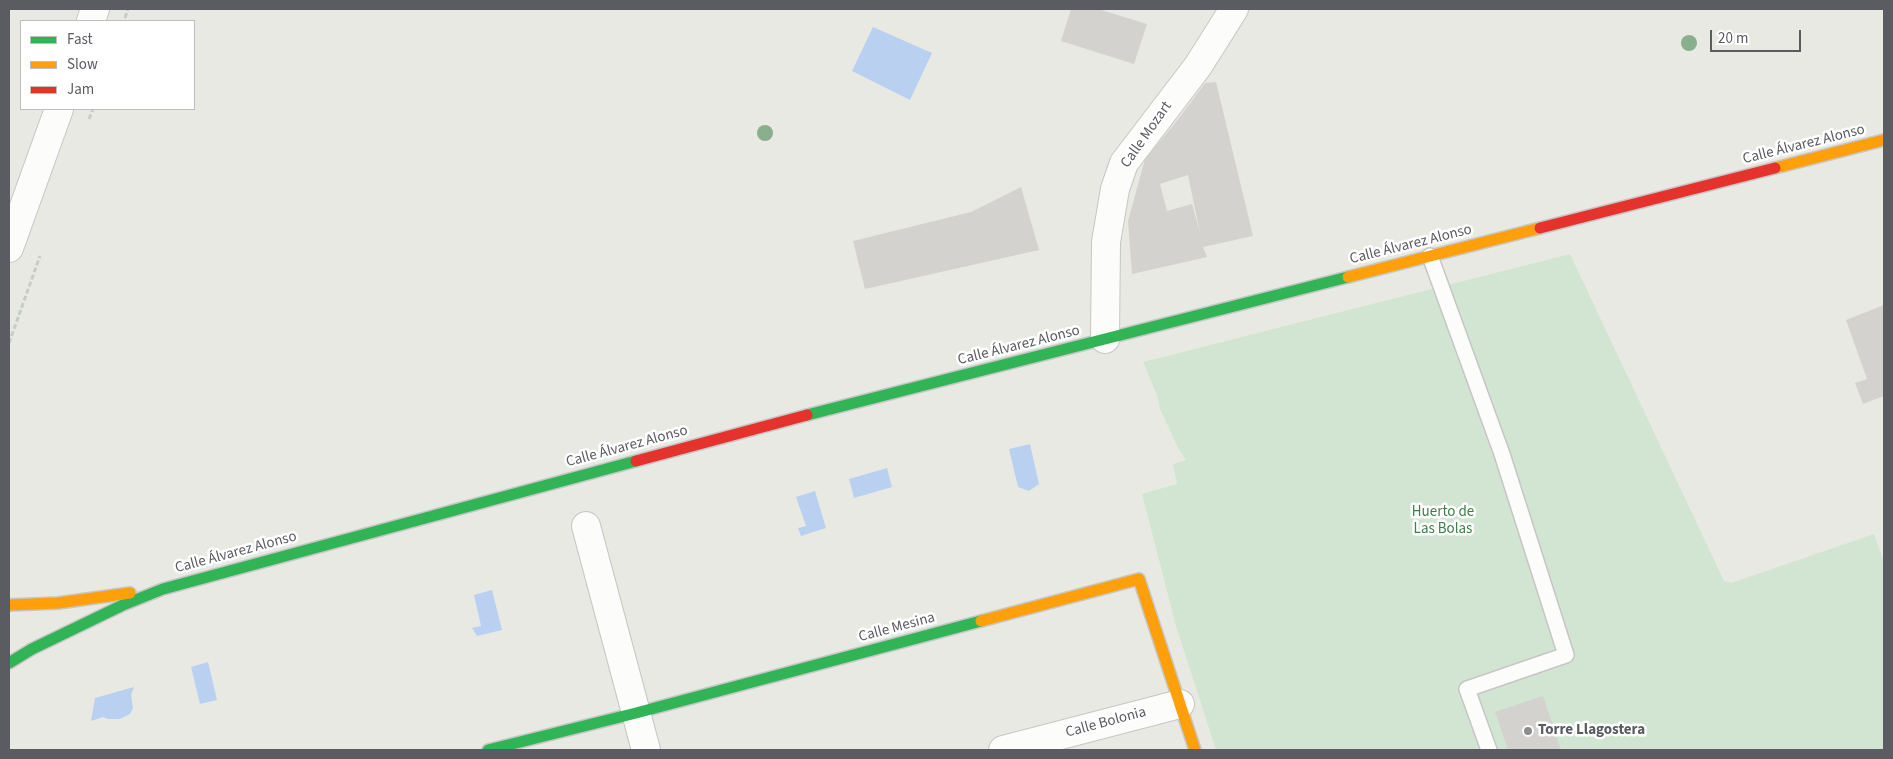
<!DOCTYPE html>
<html>
<head>
<meta charset="utf-8">
<style>
  body { margin:0 }
  #map { position:relative; width:1893px; height:759px; overflow:hidden; background:#e9e9e3; font-family:"Source Sans 3",sans-serif }
  canvas { display:block }
  .frame { position:absolute; inset:0; border:10px solid #5a5c61; pointer-events:none }
  .legend { position:absolute; left:20px; top:20px; width:175px; height:90px; box-sizing:border-box; background:#fff; border:1px solid #bdbec0; margin:0; padding:6px 9px; list-style:none; font-size:15px; color:#5a5c61 }
  .legend li { display:flex; align-items:center; gap:10px; height:25px }
  .legend b { width:25px; border:1px solid #bdbec0 }
  .scale { position:absolute; left:1710px; top:30px; width:91px; height:22px; box-sizing:border-box; border:2px solid #5a5c61; border-top:0; padding-left:6px; font-size:15px; line-height:18px; white-space:nowrap; color:#5a5c61; -webkit-text-stroke:4px #fff; paint-order:stroke }
</style>
</head>
<body>
<div id="map">
<canvas width="1893" height="759"></canvas>
<div class="frame"></div>
<ul class="legend">
<li><b style="height:6px;background:#30b455"></b>Fast</li>
<li><b style="height:6px;background:#ff9f0a"></b>Slow</li>
<li><b style="height:6px;background:#e5322d"></b>Jam</li>
</ul>
<div class="scale">20 m</div>
</div>
<script>
const g = document.querySelector('canvas').getContext('2d');
g.lineJoin = 'round';
function paint(path, color) { g.fillStyle = color; g.fill(path, 'evenodd'); }
const poly = rows => new Path2D(rows.map(r => 'M' + r).join(''));
function trace(path, color, width, dash) { g.strokeStyle = color; g.lineWidth = width; g.lineCap = dash ? 'butt' : 'round'; g.setLineDash(dash || []); g.stroke(path); }
function label(font, color, halo, rows, align = 'center') {
  g.font = font + ' "Source Sans 3",sans-serif'; g.lineWidth = 5; g.setLineDash([]); g.textBaseline = 'middle'; g.strokeStyle = halo; g.fillStyle = color; for (const [text, x, y, turn = 0] of rows) {
    g.save(); g.translate(x, y); g.rotate((+turn || 0) * Math.PI / 180); g.textAlign = isNaN(turn) ? turn : align; if (halo) g.strokeText(text, 0, 0); g.fillText(text, 0, 0); g.restore();
  }
}
const green = poly([
  [1570,254,1724,581,1731,583,1874,534,1884,562,1884,750,1216,750,1176,626,1142,494,1177,484,1173,464,1186,460,1178,448,1160,409,1157,395,1143,362]
]);
const water = poly([
  [873,27,932,53,910,100,852,71],
  [1030,444,1039,484,1029,491,1018,487,1009,449],
  [887,468,892,487,854,498,849,479],
  [815,491,826,528,801,536,798,528,806,526,796,497],
  [492,590,502,630,477,636,472,628,481,626,474,595],
  [208,662,217,700,200,704,191,667],
  [134,687,131,695,133,708,130,714,120,719,108,719,103,717,91,721,95,698]
]);
const building = poly([
  [1071,9,1098,9,1147,24,1134,64,1061,41],
  [1216,82,1253,236,1203,247,1207,257,1132,274,1128,221,1145,159,1176,122,1205,83],
  [1188,175,1200,233,1192,204,1167,211,1160,184],
  [1021,187,1039,250,865,289,853,241,971,212],
  [1884,305,1884,396,1863,404,1855,383,1867,379,1846,320],
  [1543,696,1561,750,1508,750,1495,712]
]);
const path = poly([
  [125,18,128,9],
  [89,119,93,109],
  [9,343,40,256]
]);
const lane = poly([
  [1430,256,1502,454,1566,655,1467,689,1489,750]
]);
const street = poly([
  [91,21,95,9],
  [9,248,59,109],
  [1105,339,1106,242,1115,189,1124,163,1198,66,1234,9],
  [586,526,646,750],
  [1003,750,1180,704]
]);
const fast = poly([
  [807,415,1348,277],
  [9,663,32,649,123,605,163,589,636,461],
  [488,750,636,713,981,621]
]);
const slow = poly([
  [1775,168,1884,140],
  [1348,277,1540,228],
  [9,605,58,603,130,593],
  [981,621,1139,579,1195,750]
]);
const jam = poly([
  [1540,228,1775,168],
  [636,461,807,415]
]);
const trees = [
  [1689,43],
  [765,133]
];
const markers = [
  [1528,731,5,"#8c8d8e"]
];
const streetNames = [
  ["Calle Mozart",1147,135,-55],
  ["Calle Álvarez Alonso",1804,145,-14],
  ["Calle Álvarez Alonso",1411,245,-14],
  ["Calle Álvarez Alonso",1019,346,-14],
  ["Calle Álvarez Alonso",627,447,-15],
  ["Calle Álvarez Alonso",236,553,-15],
  ["Calle Mesina",897,628,-15],
  ["Calle Bolonia",1106,723,-15]
];
const parkNames = [
  ["Huerto de",1443,513],
  ["Las Bolas",1443,530]
];
const poiNames = [
  ["Torre Llagostera",1538,731]
];
paint(green, '#d2e5d3');
paint(water, '#b9d0f1');
paint(building, '#d3d2ce');
trace(lane, '#c6c6c4', 18);
trace(street, '#c6c6c4', 30);
trace(fast, '#c6c6c5', 14);
trace(slow, '#c6c6c5', 14);
trace(jam, '#c6c6c5', 14);
trace(path, '#c7cbc9', 3, [5, 2.5]);
trace(lane, '#fcfcfb', 15);
trace(street, '#fcfcfb', 28);
trace(fast, '#30b455', 11);
trace(slow, '#ff9f0a', 11);
trace(jam, '#e5322d', 11);
g.fillStyle = '#89af8f';
for (const [x, y] of trees) { g.beginPath(); g.arc(x, y, 8, 0, 2 * Math.PI); g.fill(); }
for (const [x, y, r, color] of markers) { const dot = new Path2D(); dot.arc(x, y, r, 0, 2 * Math.PI); g.fillStyle = color; g.fill(dot); trace(dot, '#fff', 2); }
label('15px', '#5a5c61', '#fff', streetNames);
label('15px', '#3b7f4a', '#fff', parkNames);
label('bold 15px', '#5a5c61', '#fff', poiNames, 'left');
</script>
</body>
</html>
